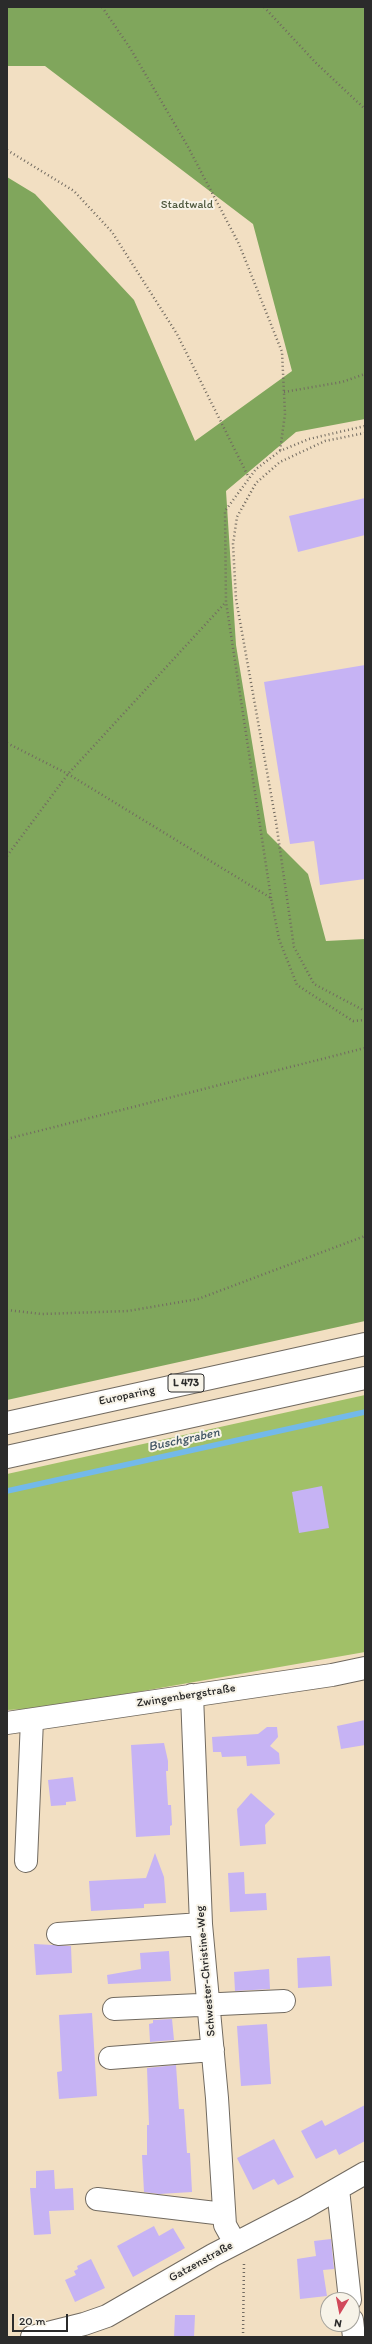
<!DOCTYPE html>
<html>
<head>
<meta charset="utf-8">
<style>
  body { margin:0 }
  #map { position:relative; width:372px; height:2344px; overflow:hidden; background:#f2dfc2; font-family:Itim,sans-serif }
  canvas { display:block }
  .frame { position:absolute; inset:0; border:8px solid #2b2b2b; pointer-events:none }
  .north { position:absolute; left:320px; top:2292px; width:40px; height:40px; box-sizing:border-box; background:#f7f3e8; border:1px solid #a5a39c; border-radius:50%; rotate:190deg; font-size:11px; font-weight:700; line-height:16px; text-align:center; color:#2b2b2b }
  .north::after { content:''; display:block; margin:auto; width:14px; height:18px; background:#d1495b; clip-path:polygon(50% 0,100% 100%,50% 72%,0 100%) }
  .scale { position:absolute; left:12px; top:2314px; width:56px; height:18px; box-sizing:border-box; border:2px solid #2b2b2b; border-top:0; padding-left:5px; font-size:12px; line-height:14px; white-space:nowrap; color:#2b2b2b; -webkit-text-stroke:3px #f7f3e8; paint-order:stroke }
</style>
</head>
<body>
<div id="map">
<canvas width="372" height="2344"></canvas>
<div class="frame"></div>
<div class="north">N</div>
<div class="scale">20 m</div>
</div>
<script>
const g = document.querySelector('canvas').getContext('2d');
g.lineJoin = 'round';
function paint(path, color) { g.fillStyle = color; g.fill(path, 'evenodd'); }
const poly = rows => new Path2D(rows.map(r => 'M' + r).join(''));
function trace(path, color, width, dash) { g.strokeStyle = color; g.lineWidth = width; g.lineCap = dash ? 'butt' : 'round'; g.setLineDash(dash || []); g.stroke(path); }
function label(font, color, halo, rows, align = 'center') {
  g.font = font + ' Itim,sans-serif'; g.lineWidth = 4; g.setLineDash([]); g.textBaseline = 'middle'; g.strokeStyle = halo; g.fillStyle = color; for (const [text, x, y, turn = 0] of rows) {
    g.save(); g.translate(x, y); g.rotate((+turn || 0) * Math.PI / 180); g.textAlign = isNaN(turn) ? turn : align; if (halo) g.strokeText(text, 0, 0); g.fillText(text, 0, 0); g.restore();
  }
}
const green = poly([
  [365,1395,365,1652,46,1708,7,1710,7,1474]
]);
const forest = poly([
  [7,7,365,7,365,419,296,432,226,491,236,645,267,833,308,874,326,941,365,939,365,1321,7,1400,7,177,35,194,134,300,195,441,292,371,253,224,45,66,7,66]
]);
const stream = poly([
  [7,1491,365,1412]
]);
const building = poly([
  [365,498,365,535,298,552,289,516],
  [365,665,365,879,320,885,314,841,290,844,264,682],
  [322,1486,329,1528,299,1533,292,1492],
  [365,1720,365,1745,341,1749,337,1726],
  [267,1727,277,1727,278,1737,270,1746,279,1753,280,1764,247,1766,246,1756,222,1757,221,1752,213,1752,212,1737,258,1734],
  [164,1743,168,1761,168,1771,166,1771,168,1805,171,1805,172,1825,170,1826,170,1835,136,1837,131,1745],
  [73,1777,76,1801,66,1802,66,1805,51,1806,48,1780],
  [251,1793,275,1814,265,1825,266,1844,240,1846,237,1809],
  [155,1853,164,1877,166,1903,144,1904,144,1908,91,1911,89,1881,146,1878],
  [244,1872,245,1894,266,1893,267,1910,230,1912,228,1873],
  [34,1944,71,1946,72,1973,36,1975],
  [169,1951,171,1981,108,1984,107,1975,141,1969,140,1953],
  [330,1956,332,1986,298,1988,297,1958],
  [269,1969,270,1989,235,1991,234,1972],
  [92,2013,97,2096,59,2099,57,2072,62,2071,59,2015],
  [172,2019,174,2040,150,2042,149,2024,153,2023,153,2020],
  [267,2024,271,2084,241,2086,237,2026],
  [176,2065,179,2109,184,2109,187,2153,190,2153,192,2192,159,2194,144,2192,142,2155,147,2155,147,2125,149,2125,147,2068],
  [365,2105,365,2141,339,2155,336,2149,316,2159,301,2131,322,2120,325,2126],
  [274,2139,294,2177,278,2185,274,2179,253,2190,237,2158],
  [54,2170,55,2189,73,2188,74,2210,49,2211,51,2234,34,2235,30,2188,36,2188,36,2171],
  [154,2226,159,2236,173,2228,185,2248,133,2277,117,2246],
  [331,2239,334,2269,323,2270,327,2296,300,2299,297,2259,316,2256,314,2241],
  [91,2259,105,2288,75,2302,65,2280,76,2275,74,2271,78,2269,77,2266],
  [175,2315,195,2315,194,2337,174,2337]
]);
const path = poly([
  [102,7,130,48,187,145,239,244,282,352,285,414,280,451],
  [264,7,316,63,365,109],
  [7,150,74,191,112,232,177,334,249,478],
  [284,392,342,382,365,374],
  [365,433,325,441,280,462,256,483,237,517,233,544,236,599,276,822,294,947,314,984,365,1011],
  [7,743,68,774,271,898,279,939,297,985,353,1021,365,1020],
  [7,856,68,774,226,602],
  [271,898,226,602,225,511,256,469,280,451,309,439,365,426],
  [7,1139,365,1048],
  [7,1310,42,1314,128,1311,198,1299,365,1236],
  [243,2337,244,2262]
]);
const minor = poly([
  [192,1695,201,1924,217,2098,225,2225,235,2243],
  [7,1723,332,1675,365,1668],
  [26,1861,32,1720],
  [58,1934,201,1924],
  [114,2009,284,2001],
  [110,2058,213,2050],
  [338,2189,350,2300],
  [97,2199,224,2214],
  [352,2320,354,2337],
  [32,2337,84,2324,107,2316,213,2255,304,2208,365,2173]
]);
const major = poly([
  [7,1423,365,1344],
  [7,1457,365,1378]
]);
const shields = [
  [186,1383,36]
];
const shieldNames = [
  ["L 473",186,1383]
];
const parkNames = [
  ["Stadtwald",187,205]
];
const streetNames = [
  ["Europaring",127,1396,-12],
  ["Zwingenbergstraße",186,1696,-9],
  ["Schwester-Christine-Weg",206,1971,-95],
  ["Gatzenstraße",201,2262,-29]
];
const waterNames = [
  ["Buschgraben",184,1440,-12]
];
paint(green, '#a1c068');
paint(forest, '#80a65c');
trace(stream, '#73b9ea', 5.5);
paint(building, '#c6b3f4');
trace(minor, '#716a60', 24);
trace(major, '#716a60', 24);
trace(path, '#716a60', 2.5, [1, 3]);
trace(minor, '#fff', 22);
trace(major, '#fff', 22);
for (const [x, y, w] of shields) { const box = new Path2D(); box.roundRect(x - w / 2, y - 9, w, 18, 3); g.fillStyle = '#f7f3e8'; g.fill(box); trace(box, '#2b2b2b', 1); }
label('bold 11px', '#2b2b2b', null, shieldNames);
label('12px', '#4e583d', '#f7f3e8', parkNames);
label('12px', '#2b2b2b', '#f7f3e8', streetNames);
label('italic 13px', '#415664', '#f7f3e8', waterNames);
</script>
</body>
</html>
